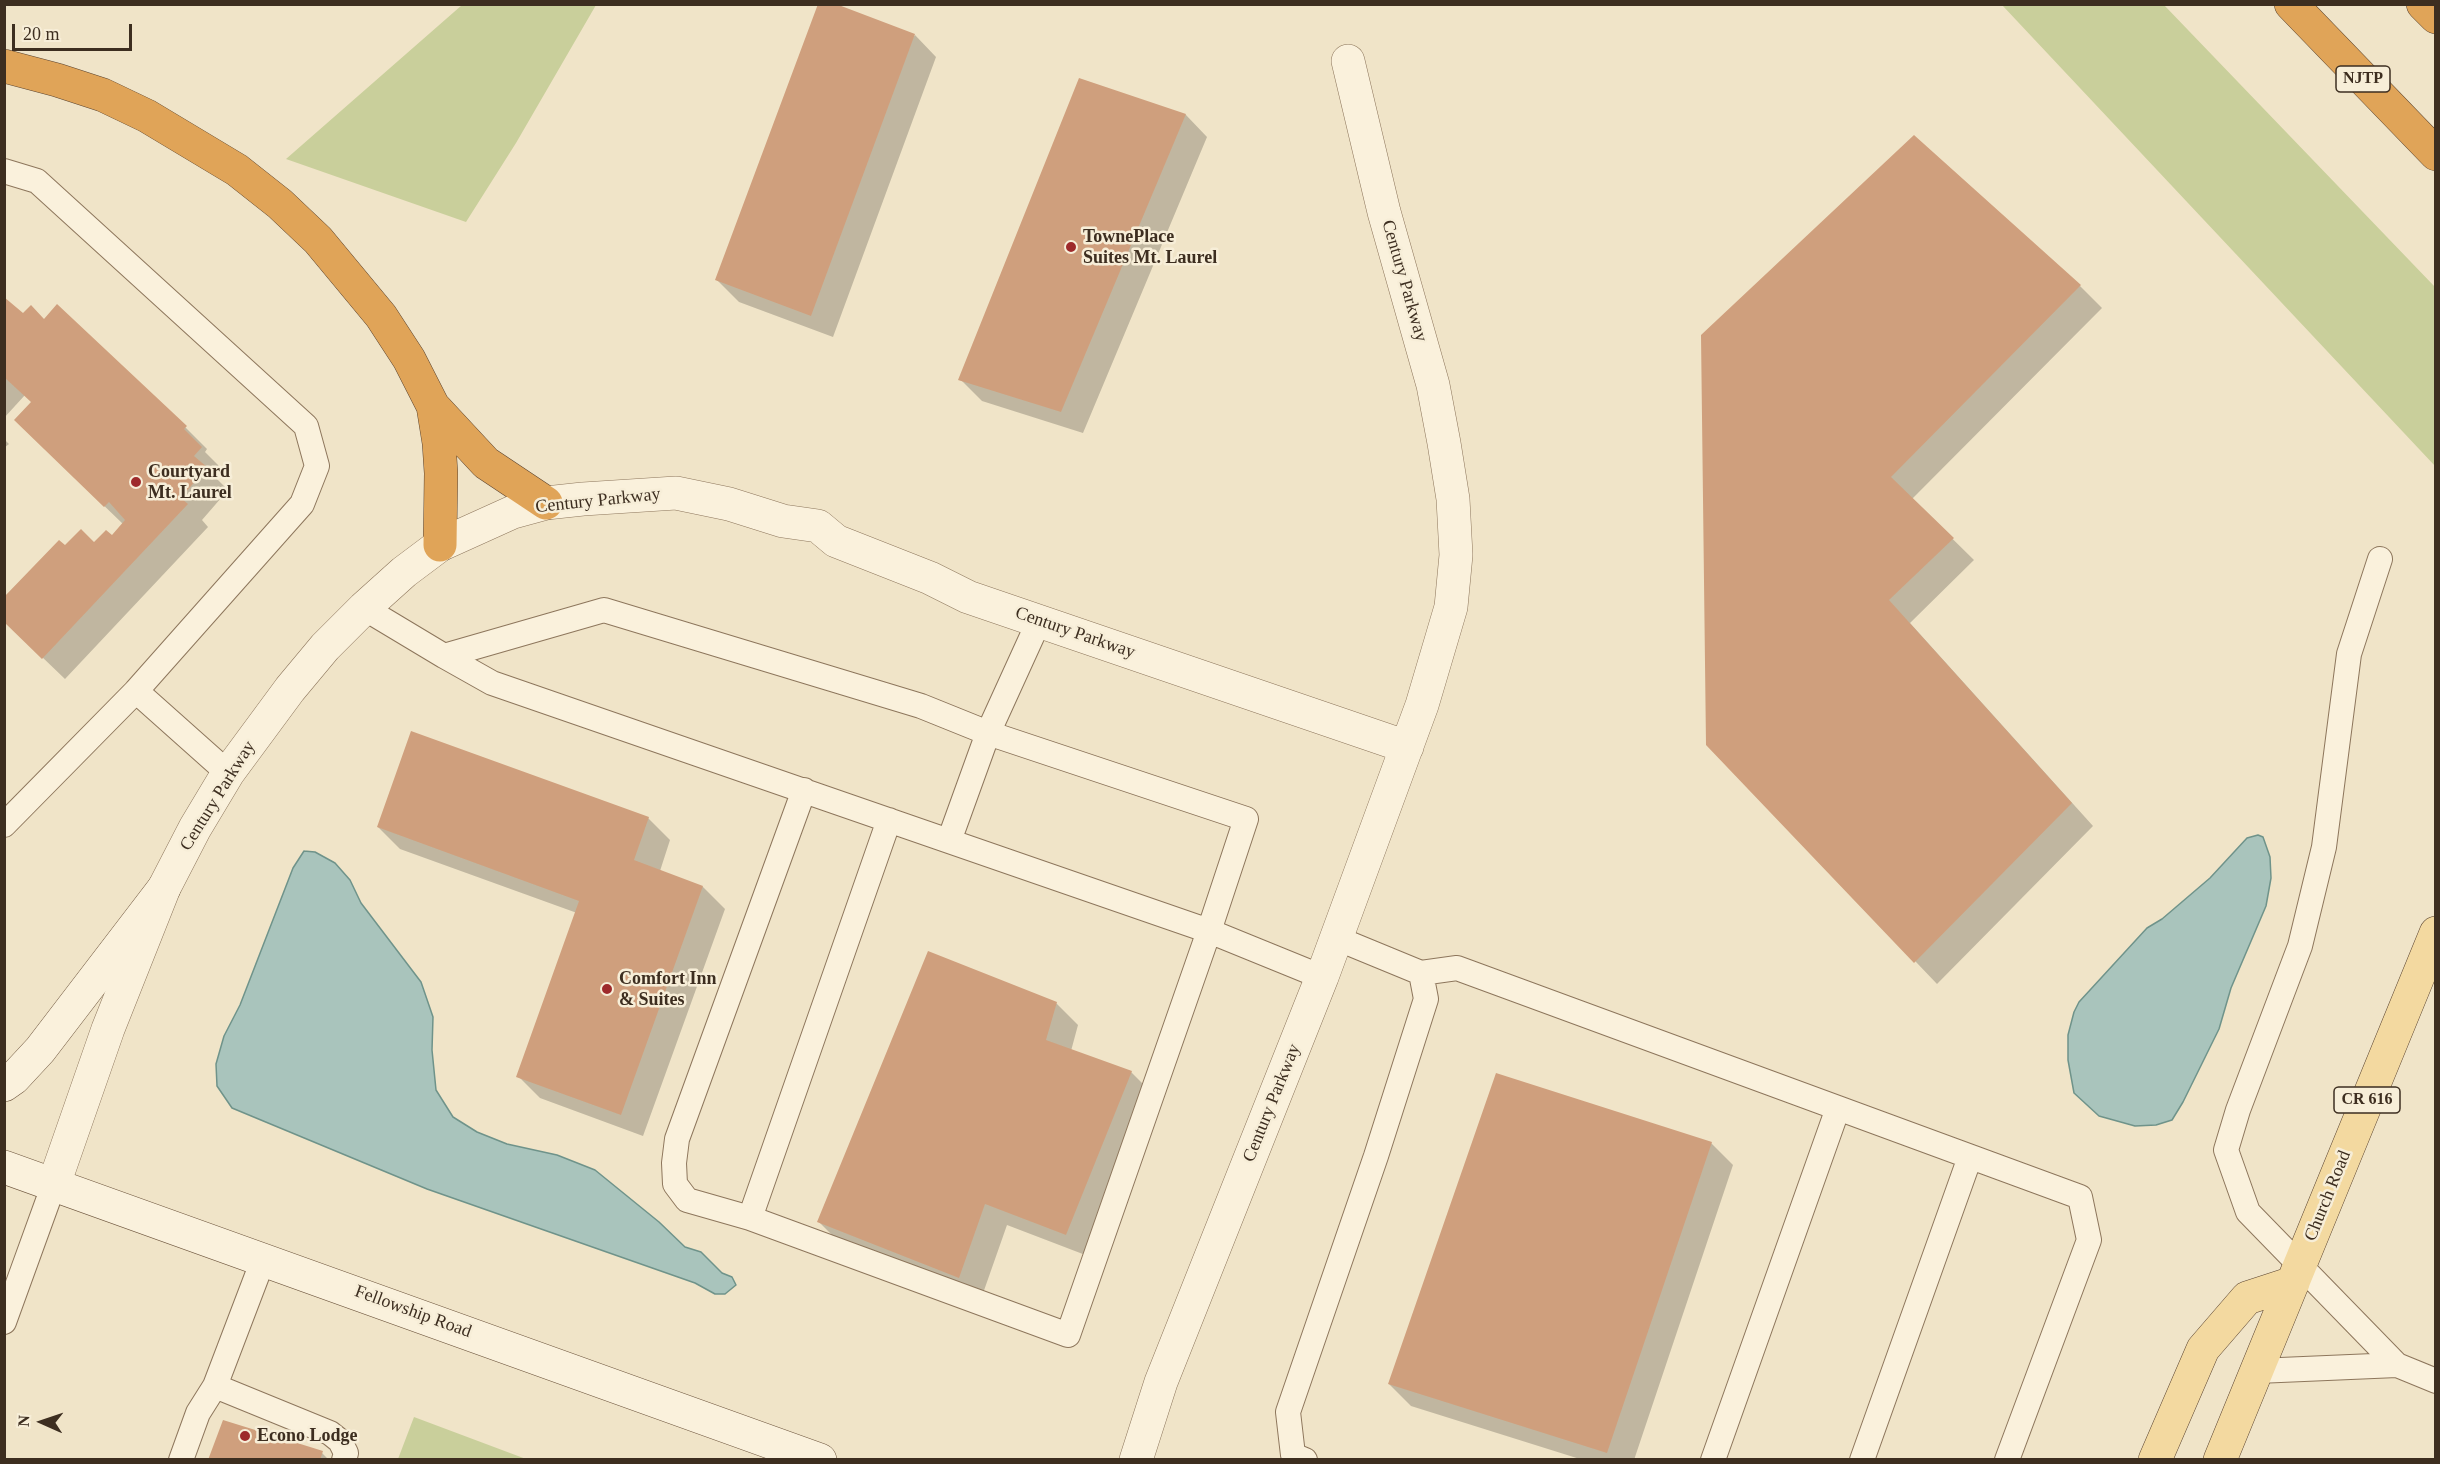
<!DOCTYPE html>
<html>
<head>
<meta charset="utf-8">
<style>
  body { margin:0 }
  #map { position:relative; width:2440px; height:1464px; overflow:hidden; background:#f0e4c8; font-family:"Times New Roman",serif }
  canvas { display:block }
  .frame { position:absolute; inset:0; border:6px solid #3d2e20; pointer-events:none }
  .north { position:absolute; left:12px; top:1392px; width:60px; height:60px; -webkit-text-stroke:4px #f7eed8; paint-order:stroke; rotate:273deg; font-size:16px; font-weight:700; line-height:24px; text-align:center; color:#3d2e20 }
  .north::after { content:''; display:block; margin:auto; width:21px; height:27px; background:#3d2e20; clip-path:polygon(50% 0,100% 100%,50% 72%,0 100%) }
  .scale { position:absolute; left:12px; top:24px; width:120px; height:27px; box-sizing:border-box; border:3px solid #3d2e20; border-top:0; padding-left:8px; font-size:18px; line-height:21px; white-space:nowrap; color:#3d2e20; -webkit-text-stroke:4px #f7eed8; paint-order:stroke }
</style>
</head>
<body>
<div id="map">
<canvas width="2440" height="1464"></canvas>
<div class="frame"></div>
<div class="north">N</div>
<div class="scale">20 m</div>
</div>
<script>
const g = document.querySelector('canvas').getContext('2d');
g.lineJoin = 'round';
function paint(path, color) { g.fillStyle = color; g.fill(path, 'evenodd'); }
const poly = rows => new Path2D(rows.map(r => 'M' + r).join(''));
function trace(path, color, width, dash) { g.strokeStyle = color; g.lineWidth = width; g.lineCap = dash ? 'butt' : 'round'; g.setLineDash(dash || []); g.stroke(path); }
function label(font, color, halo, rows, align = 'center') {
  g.font = font + ' "Times New Roman",serif'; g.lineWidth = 5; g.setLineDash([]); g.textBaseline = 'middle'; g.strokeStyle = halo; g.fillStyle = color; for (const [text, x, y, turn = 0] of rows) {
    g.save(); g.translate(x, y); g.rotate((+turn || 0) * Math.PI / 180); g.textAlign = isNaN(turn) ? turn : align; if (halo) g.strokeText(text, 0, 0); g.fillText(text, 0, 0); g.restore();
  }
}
const green = poly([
  [462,5,596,5,516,143,466,222,286,159],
  [2002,5,2164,5,2435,287,2435,466],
  [414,1417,526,1459,398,1459]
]);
const water = poly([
  [2258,835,2263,837,2270,857,2271,878,2266,906,2231,988,2219,1029,2183,1102,2172,1120,2156,1125,2135,1126,2099,1116,2074,1093,2068,1060,2068,1035,2074,1012,2079,1002,2147,928,2162,919,2210,878,2247,838,2258,835],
  [304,851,315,852,335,863,350,880,361,903,421,982,433,1017,432,1050,436,1090,453,1117,477,1132,507,1144,557,1155,595,1170,659,1222,685,1247,701,1252,722,1273,732,1277,736,1285,725,1294,715,1294,695,1283,427,1189,232,1108,217,1086,216,1064,224,1036,240,1005,293,868,304,851]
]);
const shadow = poly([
  [915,35,936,57,833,337,739,302,717,280],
  [1080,80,1186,115,1207,137,1083,433,982,401,960,379],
  [2080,286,2102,308,1912,499,1974,560,1910,623,2093,826,1937,984,1708,744,1703,336],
  [4,299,23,315,44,321,185,427,207,449,205,452,223,470,216,478,228,490,202,520,208,527,65,679,16,632,65,547,94,544,112,537,123,524,38,442,33,403,25,395,4,418],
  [4,439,9,444,4,448],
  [648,818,670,840,660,871,703,887,725,909,643,1136,540,1098,518,1076,577,913,400,849,378,827],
  [1056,1003,1078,1025,1071,1051,1131,1072,1153,1094,1088,1256,1007,1225,981,1299,841,1244,819,1222],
  [1711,1143,1733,1165,1634,1460,1583,1460,1411,1406,1389,1384],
  [322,1453,329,1460,210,1460]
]);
const building = poly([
  [818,4,836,4,915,34,811,316,715,280],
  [1079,78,1186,114,1061,412,958,380],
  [1914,135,2081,285,1891,477,1954,538,1889,600,2072,803,1914,963,1706,745,1701,335],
  [4,297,23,313,31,305,44,319,57,304,187,426,184,429,202,447,194,456,207,467,181,498,188,504,42,659,4,622,4,597,59,540,65,545,81,529,94,542,106,530,112,535,125,520,109,502,104,507,14,420,31,402,4,377],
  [411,731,649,817,634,860,703,886,621,1115,516,1077,579,901,377,827],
  [928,951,1057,1002,1046,1040,1132,1071,1066,1235,985,1204,959,1278,817,1222],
  [1496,1073,1712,1142,1607,1453,1388,1384],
  [223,1420,323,1451,320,1460,208,1460]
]);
const lane = poly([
  [4,171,37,181,306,426,317,466,302,504,136,691,4,825],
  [2380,559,2349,654,2324,847,2300,946,2238,1110,2226,1150,2248,1212,2397,1365,2436,1381],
  [364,608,444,656,604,610,921,706,988,733,1039,621],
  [444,656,492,683,1209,931,1068,1335,750,1218],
  [136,691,228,773],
  [804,790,677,1139,674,1163,675,1184,687,1200,750,1218,889,820],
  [949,841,988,733,1246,819,1209,931,1322,977],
  [1336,938,1421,973,1457,968,2080,1197,2089,1240,2007,1460],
  [4,1322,54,1184],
  [2257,1371,2397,1365],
  [215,1386,330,1433,340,1441,346,1453,344,1460],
  [181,1460,198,1413,215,1386,263,1260],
  [1305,1460,1293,1455,1288,1412,1376,1156,1426,999,1421,973],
  [1713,1460,1838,1108],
  [1862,1460,1970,1157]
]);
const street = poly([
  [54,1184,108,1029,164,888,195,828,228,773,290,689,325,647,364,608,404,572,440,545,513,512,546,503,583,499,676,493,729,504,783,521,818,526,836,541,930,578,968,597,1407,747],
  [1136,1460,1161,1382,1322,977,1422,705,1451,607,1456,555,1453,499,1444,443,1433,385,1384,212,1348,61]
]);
const secondary = poly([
  [4,1085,14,1078,40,1050,164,888],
  [4,1167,820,1460]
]);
const primary = poly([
  [2155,1460,2203,1349,2247,1298,2293,1283],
  [2220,1460,2436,933]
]);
const highway = poly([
  [2291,4,2436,154],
  [2423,4,2436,17],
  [4,66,57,80,103,95,147,116,237,170,280,204,318,240,381,316,409,359,433,406,486,463,546,503],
  [433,406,439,443,441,473,440,545]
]);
const markers = [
  [1071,247,6,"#9e2a2b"],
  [136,482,6,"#9e2a2b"],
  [607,989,6,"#9e2a2b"],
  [245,1436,6,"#9e2a2b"]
];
const shields = [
  [2363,79,54],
  [2367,1100,66]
];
const shieldNames = [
  ["NJTP",2363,79],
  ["CR 616",2367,1100]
];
const poiNames = [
  ["TownePlace",1083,237],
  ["Suites Mt. Laurel",1083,258],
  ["Courtyard",148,472],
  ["Mt. Laurel",148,493],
  ["Comfort Inn",619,979],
  ["& Suites",619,1000],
  ["Econo Lodge",257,1436]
];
const streetNames = [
  ["Century Parkway",1404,281,74],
  ["Century Parkway",598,501,-6],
  ["Century Parkway",1075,633,19],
  ["Century Parkway",218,796,-58],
  ["Century Parkway",1272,1103,-68],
  ["Church Road",2328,1196,-68],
  ["Fellowship Road",413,1312,20]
];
paint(green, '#c9cf9b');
paint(water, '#a9c4bc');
trace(water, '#6f938a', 1.5);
paint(shadow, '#0003');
paint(building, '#cf9f7d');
trace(lane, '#8d765c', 26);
trace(street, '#8d765c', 34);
trace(secondary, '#6f573f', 34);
trace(primary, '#5b4430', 34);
trace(highway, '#5b4430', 34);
trace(lane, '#faf1dc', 24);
trace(street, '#faf1dc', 33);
trace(secondary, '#faf1dc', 33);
trace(primary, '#f3d9a0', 33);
trace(highway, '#e0a458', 33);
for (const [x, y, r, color] of markers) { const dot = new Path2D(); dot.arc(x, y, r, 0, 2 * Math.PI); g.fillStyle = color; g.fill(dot); trace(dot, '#f7eed8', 2); }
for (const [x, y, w] of shields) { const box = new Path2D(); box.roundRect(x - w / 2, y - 13, w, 26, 4.5); g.fillStyle = '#f7eed8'; g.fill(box); trace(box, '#3d2e20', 1.5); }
label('bold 16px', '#3d2e20', null, shieldNames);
label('bold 18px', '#3d2e20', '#f7eed8', poiNames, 'left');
label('18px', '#3d2e20', '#f7eed8', streetNames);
</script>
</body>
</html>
